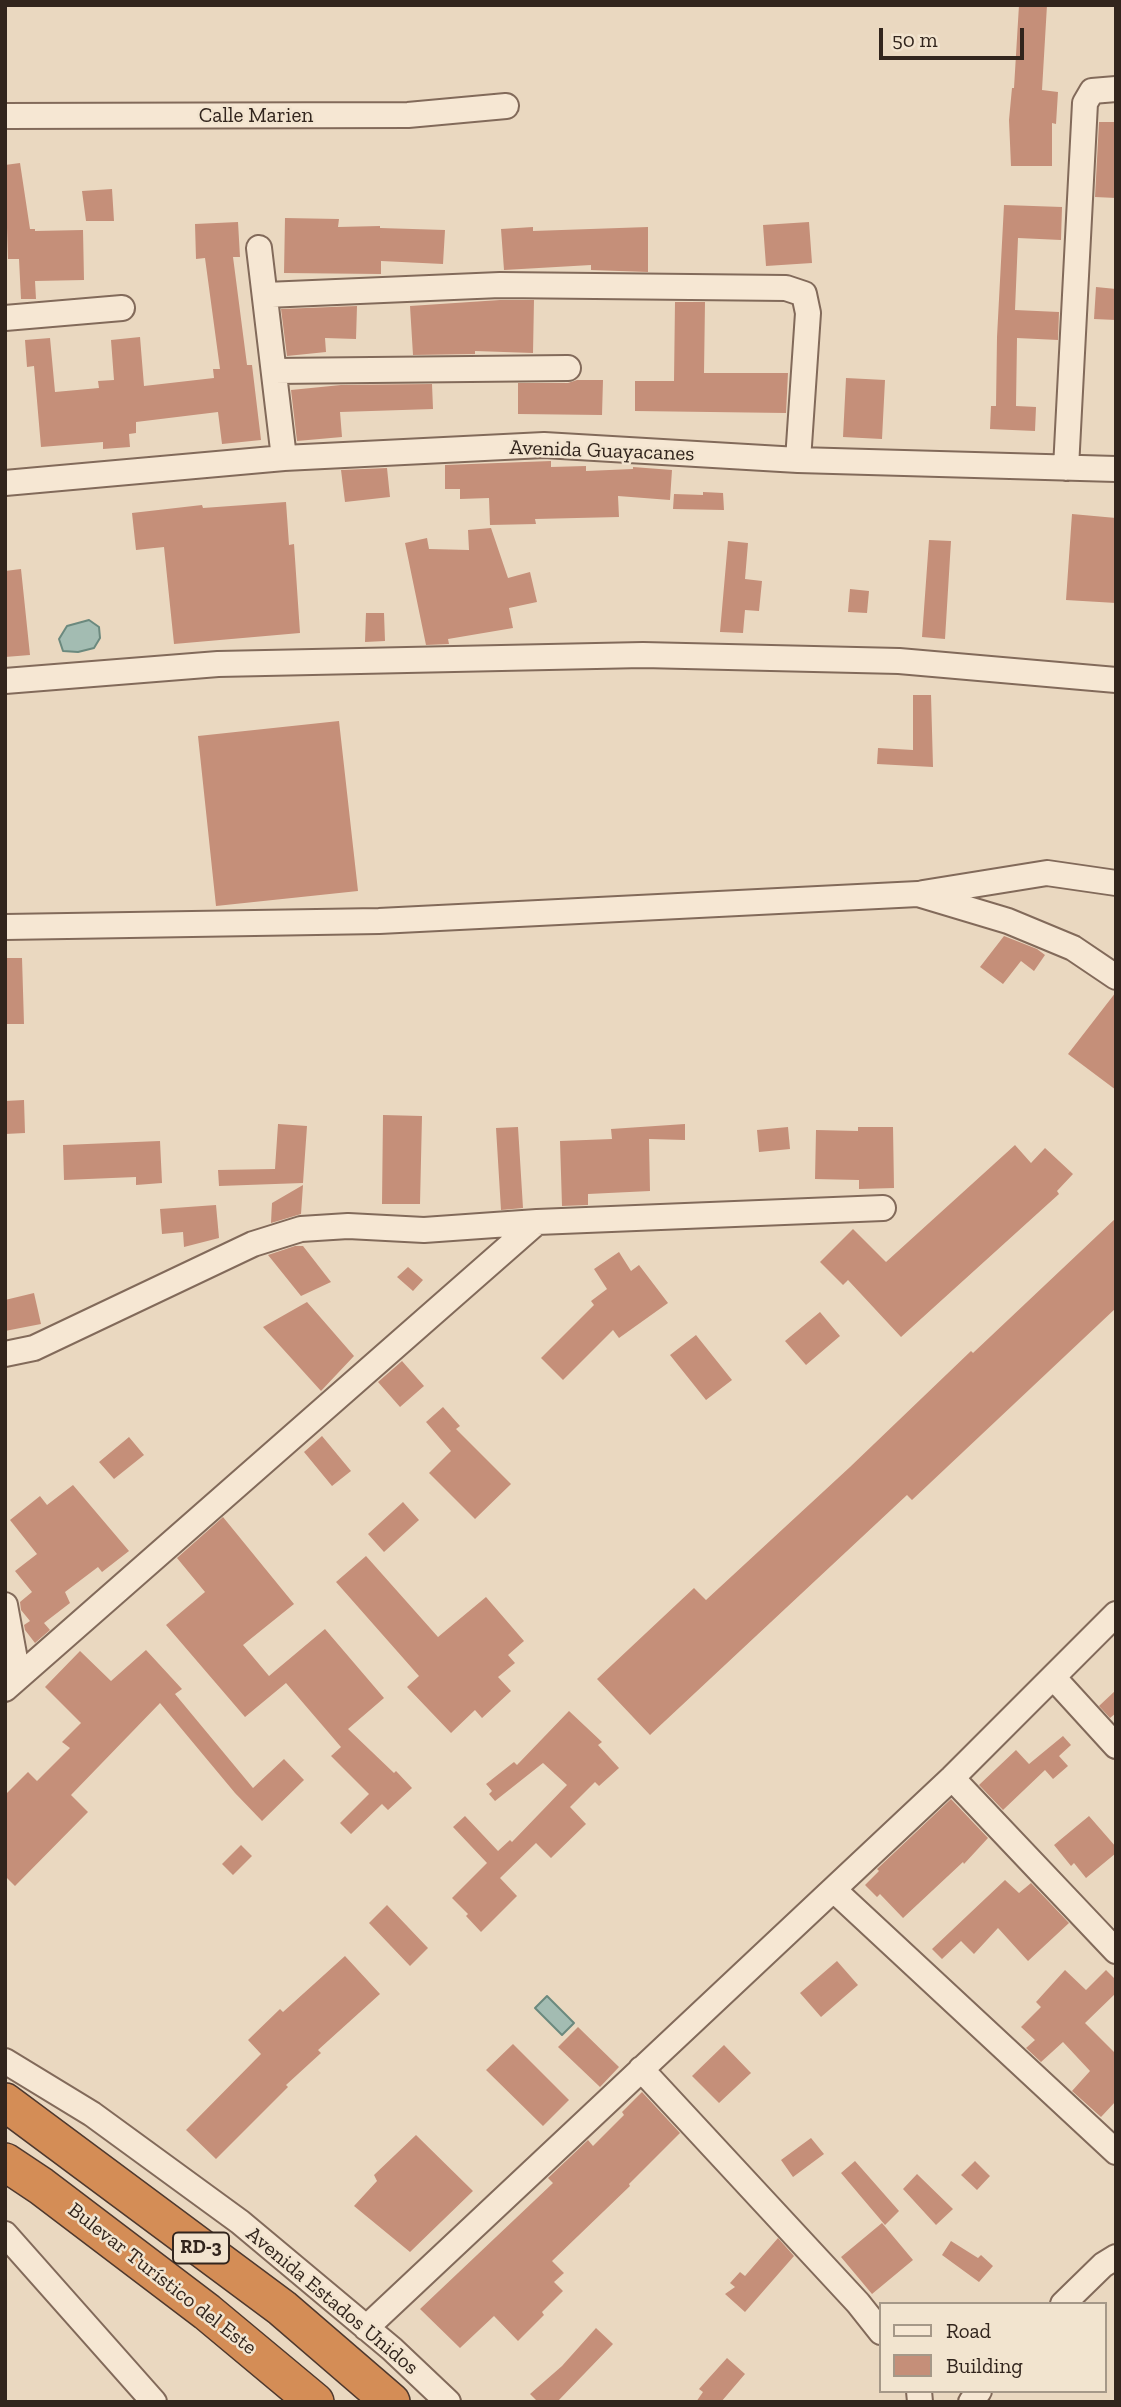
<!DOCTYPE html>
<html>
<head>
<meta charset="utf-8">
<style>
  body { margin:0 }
  #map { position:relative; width:1121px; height:2407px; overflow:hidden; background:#ead8c0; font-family:"Zilla Slab",serif }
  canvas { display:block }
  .frame { position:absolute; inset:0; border:7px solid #32251d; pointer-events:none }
  .legend { position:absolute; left:879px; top:2302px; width:228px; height:91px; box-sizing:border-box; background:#f2e4cf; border:2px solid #a59888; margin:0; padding:9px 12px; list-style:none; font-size:21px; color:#32251d }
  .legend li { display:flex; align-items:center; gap:14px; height:35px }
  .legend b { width:35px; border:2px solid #a59888 }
  .scale { position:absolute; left:879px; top:28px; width:145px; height:32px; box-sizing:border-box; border:4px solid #32251d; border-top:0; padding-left:9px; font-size:21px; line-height:24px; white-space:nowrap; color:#32251d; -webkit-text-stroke:5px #f2e4cf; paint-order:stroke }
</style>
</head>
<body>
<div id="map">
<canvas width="1121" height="2407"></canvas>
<div class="frame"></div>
<ul class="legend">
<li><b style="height:9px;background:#f6e7d3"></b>Road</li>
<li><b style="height:19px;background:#c58f79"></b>Building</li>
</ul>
<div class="scale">50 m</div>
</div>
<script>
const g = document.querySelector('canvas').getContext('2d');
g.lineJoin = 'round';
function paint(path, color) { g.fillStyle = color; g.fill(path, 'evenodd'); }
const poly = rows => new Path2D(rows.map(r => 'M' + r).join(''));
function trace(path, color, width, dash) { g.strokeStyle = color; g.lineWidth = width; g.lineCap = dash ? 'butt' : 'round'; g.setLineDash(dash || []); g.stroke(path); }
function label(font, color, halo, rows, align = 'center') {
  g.font = font + ' "Zilla Slab",serif'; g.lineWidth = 5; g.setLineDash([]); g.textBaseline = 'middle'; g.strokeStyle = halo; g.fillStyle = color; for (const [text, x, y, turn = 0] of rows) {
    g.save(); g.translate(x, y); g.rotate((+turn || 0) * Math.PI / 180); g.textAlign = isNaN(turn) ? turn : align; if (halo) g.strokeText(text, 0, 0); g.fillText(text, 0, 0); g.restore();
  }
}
const water = poly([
  [89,620,99,627,100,638,94,648,78,652,63,651,59,639,67,626,89,620],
  [547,1996,574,2023,562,2035,535,2008,547,1996]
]);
const building = poly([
  [1019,5,1047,5,1042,90,1058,92,1056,124,1052,123,1052,166,1011,166,1009,120,1012,88,1014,88],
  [1099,122,1116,122,1116,198,1095,197],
  [20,163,30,229,35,229,35,231,83,230,84,280,35,281,36,299,21,299,19,259,8,259,5,165],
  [112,189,114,221,86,221,82,191],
  [1004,205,1062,207,1061,240,1018,238,1015,310,1059,312,1058,340,1017,338,1016,406,1036,407,1035,431,990,429,991,406,996,406,997,337],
  [285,218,339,219,338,227,380,226,380,228,445,230,443,264,381,261,381,274,284,273],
  [238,222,240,257,233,257,247,365,252,365,261,440,222,444,218,412,136,422,136,433,129,434,130,447,103,449,103,442,41,447,34,366,27,367,25,340,50,338,55,392,99,388,98,381,114,380,111,340,140,337,144,386,214,378,213,369,220,369,205,258,196,259,195,224],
  [809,222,812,263,766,266,763,225],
  [533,227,533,231,648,227,648,272,591,270,591,265,504,270,501,229],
  [1096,287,1116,289,1116,320,1094,319],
  [500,300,534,300,533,353,475,351,475,354,413,355,410,306],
  [675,302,705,302,704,373,788,373,786,413,635,411,635,381,674,381],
  [357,306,356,339,325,338,326,352,287,356,281,309],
  [846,378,885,380,882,439,843,437],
  [577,380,603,380,602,415,518,414,518,383,568,383],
  [432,384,433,409,340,412,342,437,297,441,291,390,341,385],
  [551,461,551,467,586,466,586,471,633,469,633,467,672,470,670,500,618,496,619,517,535,519,536,524,490,525,489,498,460,499,460,489,445,489,445,465],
  [387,468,390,497,345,502,341,470],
  [703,492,723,493,724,510,673,509,674,494,703,495],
  [286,502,289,545,294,544,300,633,174,644,164,547,136,550,132,513,202,505,203,508],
  [1072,514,1116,518,1116,603,1066,600],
  [491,528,508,578,530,572,537,602,509,608,513,628,448,639,449,644,426,645,405,543,427,538,429,549,469,550,468,530],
  [929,540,951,541,945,639,922,637],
  [728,541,748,543,745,579,762,581,759,611,745,610,743,633,720,632],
  [21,569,30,655,5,657,5,571],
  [850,589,869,591,867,613,848,612],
  [366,613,384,613,385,641,365,642],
  [913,695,931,695,933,767,877,764,878,748,913,750],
  [339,721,358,891,216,906,198,736],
  [1004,936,1037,949,1045,955,1034,971,1021,961,1003,984,980,967],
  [6,958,22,958,24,1024,5,1024],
  [1116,992,1116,1090,1068,1054],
  [24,1100,25,1133,5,1134,5,1101],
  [383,1115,422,1116,420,1204,382,1204],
  [278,1124,307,1126,303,1183,219,1186,218,1170,275,1169],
  [685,1124,685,1140,649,1139,650,1191,588,1194,588,1205,562,1206,560,1141,612,1139,611,1129],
  [518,1127,523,1208,501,1210,496,1128],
  [788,1127,790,1149,759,1152,757,1130],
  [858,1127,893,1127,894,1188,859,1189,859,1180,815,1179,816,1130,858,1131],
  [160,1141,162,1183,136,1185,136,1177,64,1180,63,1145],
  [1015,1145,1031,1163,1045,1148,1073,1174,1057,1191,1059,1194,901,1337,848,1280,843,1285,820,1262,853,1229,886,1262],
  [303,1185,301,1214,271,1223,272,1203],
  [216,1205,219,1238,184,1247,183,1232,162,1234,160,1209],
  [1116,1218,1116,1308,912,1500,907,1495,650,1735,597,1679,694,1588,706,1600,850,1467,971,1351,973,1353],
  [295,1246,303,1246,331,1282,301,1296,268,1255],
  [619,1252,631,1271,639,1265,668,1303,619,1338,613,1330,563,1380,541,1358,594,1305,591,1301,607,1289,594,1269],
  [408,1267,423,1280,413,1291,397,1277],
  [34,1293,41,1324,5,1331,5,1300],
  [307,1302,354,1356,321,1391,263,1327],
  [820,1312,840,1336,806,1365,785,1341],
  [696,1335,732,1380,706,1400,670,1355],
  [402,1361,424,1386,400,1407,378,1382],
  [443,1407,460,1426,456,1429,511,1484,475,1519,429,1473,451,1451,426,1422],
  [322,1436,351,1471,332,1486,304,1452],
  [129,1437,144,1455,114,1479,99,1462],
  [73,1485,129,1551,102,1572,98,1567,65,1592,70,1603,44,1623,50,1630,35,1643,25,1630,24,1625,30,1621,21,1610,20,1602,32,1592,15,1571,37,1554,10,1520,40,1496,47,1505],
  [403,1502,419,1520,384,1552,368,1534],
  [223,1517,294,1604,243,1645,269,1676,325,1629,384,1698,348,1729,394,1773,396,1771,412,1788,388,1810,382,1804,351,1834,340,1823,369,1794,331,1756,341,1747,286,1683,245,1717,166,1625,205,1592,177,1558],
  [366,1556,438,1637,486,1597,524,1641,508,1655,515,1663,498,1677,511,1691,482,1718,475,1710,451,1733,407,1687,419,1676,336,1582],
  [146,1650,182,1689,175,1694,253,1788,284,1759,304,1780,262,1821,235,1793,160,1703,71,1795,88,1812,15,1886,5,1876,5,1795,28,1772,37,1781,70,1748,62,1742,81,1723,45,1687,80,1651,111,1681],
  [1116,1690,1116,1713,1110,1718,1099,1706],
  [569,1711,602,1742,598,1745,619,1768,599,1786,595,1782,570,1807,586,1824,551,1858,536,1843,500,1878,517,1896,481,1932,466,1916,468,1914,452,1898,487,1863,453,1827,465,1816,498,1851,510,1840,512,1842,567,1785,543,1763,495,1801,489,1794,492,1791,486,1784,514,1762,517,1765],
  [1063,1736,1071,1745,1059,1756,1068,1766,1053,1779,1045,1770,1003,1810,979,1785,1016,1750,1029,1764],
  [951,1799,988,1838,964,1864,963,1862,903,1918,880,1894,877,1897,865,1885,879,1871,877,1869],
  [1089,1816,1116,1847,1116,1853,1086,1878,1074,1863,1071,1866,1054,1845],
  [241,1845,252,1856,233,1875,222,1864],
  [1005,1880,1019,1893,1031,1883,1069,1923,1028,1961,998,1928,974,1954,961,1941,942,1959,932,1949],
  [387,1905,428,1948,410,1966,369,1923],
  [345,1956,380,1994,318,2050,321,2053,286,2085,288,2087,216,2159,186,2130,261,2054,248,2040,280,2009,283,2012],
  [837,1961,858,1985,821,2017,800,1993],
  [1065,1970,1086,1990,1106,1970,1116,1980,1116,1993,1085,2023,1116,2054,1116,2101,1101,2117,1072,2091,1090,2071,1063,2042,1041,2062,1026,2048,1035,2040,1021,2027,1041,2007,1036,2002],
  [578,2027,619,2067,600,2087,558,2047],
  [513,2044,569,2100,543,2126,486,2070],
  [724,2045,751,2073,719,2103,692,2076],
  [642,2092,680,2133,629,2184,630,2186,552,2261,564,2273,554,2282,563,2291,542,2312,544,2315,518,2341,494,2316,460,2348,420,2309,553,2183,548,2178,588,2140,593,2146,624,2115,622,2112],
  [416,2135,473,2191,410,2252,354,2206,377,2181,374,2175],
  [811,2138,824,2154,793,2177,781,2160],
  [855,2161,899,2211,885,2225,841,2173],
  [975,2161,990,2176,977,2190,961,2175],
  [917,2174,953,2209,936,2225,903,2189],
  [882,2223,913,2260,872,2294,841,2257],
  [778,2238,794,2256,745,2312,725,2294,735,2287,730,2283,740,2272,745,2276],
  [951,2241,978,2258,981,2255,993,2266,979,2282,942,2255],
  [596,2328,613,2344,557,2402,538,2402,530,2394,562,2366],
  [727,2358,745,2374,721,2402,696,2402,703,2392,699,2389]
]);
const minor = poly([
  [5,116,408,115,506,106],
  [259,248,284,458],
  [266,295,500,285,786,288,804,294,808,313,798,460],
  [5,318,122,308],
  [274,371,568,368],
  [1066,468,1085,103,1092,91,1116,89],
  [5,483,284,458,544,445,798,460,1116,469],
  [5,681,218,664,643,655,899,661,1116,680],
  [923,893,1047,873,1116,883],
  [5,927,379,921,918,894,1008,921,1073,948,1116,977],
  [5,1354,34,1348,253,1244,301,1229,348,1226,424,1230,537,1222,883,1208],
  [5,1605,18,1676],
  [1053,1677,1116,1746],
  [5,1689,537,1222],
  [952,1778,1116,1951],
  [834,1890,1116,2152],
  [5,2061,92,2114,240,2222,392,2349,448,2402],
  [641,2069,858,2303,881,2332],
  [5,2234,154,2402],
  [1063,2304,1103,2265,1116,2257],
  [366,2328,952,1778,1116,1614],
  [919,2391,920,2402],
  [971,2402,979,2391]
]);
const highway = poly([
  [5,2102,282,2308,391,2402],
  [5,2162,41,2186,207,2312,315,2402]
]);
const shields = [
  [201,2248,56]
];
const shieldNames = [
  ["RD-3",201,2248]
];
const streetNames = [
  ["Calle Marien",256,116],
  ["Avenida Guayacanes",602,451,2],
  ["Bulevar Turístico del Este",162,2279,38],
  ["Avenida Estados Unidos",332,2301,40]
];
paint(water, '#a3bcb2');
trace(water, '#6b897e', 2);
paint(building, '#c58f79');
trace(minor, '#826a5a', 28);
trace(highway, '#4f392e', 40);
trace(minor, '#f6e7d3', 24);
trace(highway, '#d48d56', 37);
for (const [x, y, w] of shields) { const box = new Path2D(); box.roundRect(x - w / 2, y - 15.5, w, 31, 5); g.fillStyle = '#f2e4cf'; g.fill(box); trace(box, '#32251d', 2); }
label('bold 19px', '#32251d', null, shieldNames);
label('21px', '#32251d', '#f2e4cf', streetNames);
</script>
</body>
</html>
